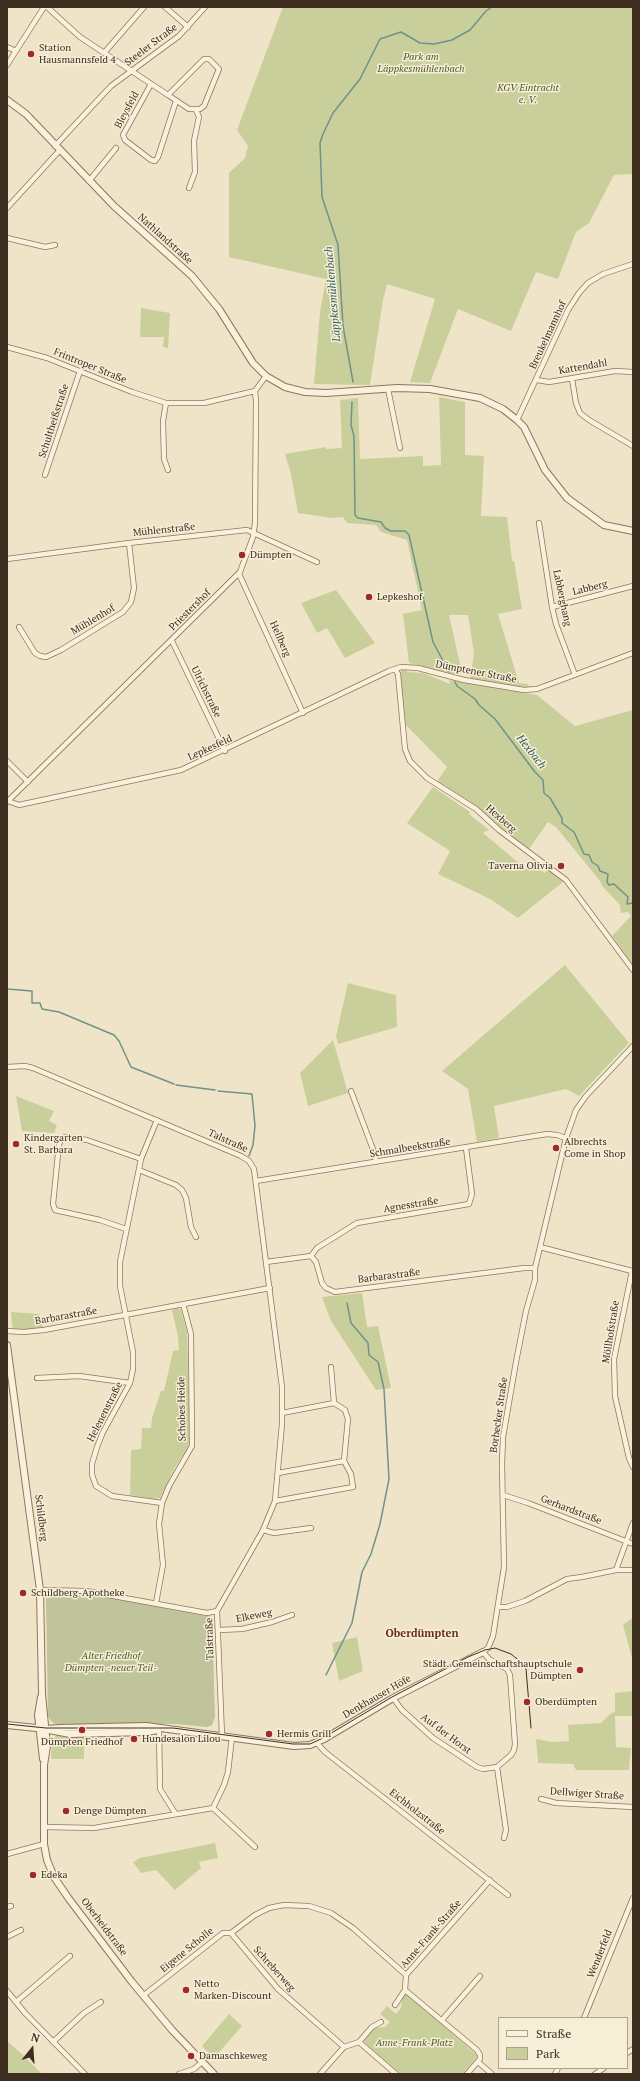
<!DOCTYPE html>
<html>
<head>
<meta charset="utf-8">
<style>
  body { margin:0 }
  #map { position:relative; width:640px; height:2081px; overflow:hidden; background:#f0e4c8; font-family:"PT Serif",serif }
  canvas { display:block }
  .frame { position:absolute; inset:0; border:8px solid #3d2e20; pointer-events:none }
  .legend { position:absolute; left:498px; top:2017px; width:130px; height:52px; box-sizing:border-box; background:#f7eed8; border:1px solid #ada18e; margin:0; padding:5px 7px; list-style:none; font-size:12px; color:#3d2e20 }
  .legend li { display:flex; align-items:center; gap:8px; height:20px }
  .legend b { width:20px; border:1px solid #ada18e }
  .north { position:absolute; left:12px; top:2029px; width:40px; height:40px; -webkit-text-stroke:3px #f7eed8; paint-order:stroke; rotate:17deg; font-size:11px; font-weight:700; line-height:16px; text-align:center; color:#3d2e20 }
  .north::after { content:''; display:block; margin:auto; width:14px; height:18px; background:#3d2e20; clip-path:polygon(50% 0,100% 100%,50% 72%,0 100%) }
</style>
</head>
<body>
<div id="map">
<canvas width="640" height="2081"></canvas>
<div class="frame"></div>
<ul class="legend">
<li><b style="height:5px;background:#faf1dc"></b>Straße</li>
<li><b style="height:11px;background:#c9cf9b"></b>Park</li>
</ul>
<div class="north">N</div>
</div>
<script>
const g = document.querySelector('canvas').getContext('2d');
g.lineJoin = 'round';
function paint(path, color) { g.fillStyle = color; g.fill(path, 'evenodd'); }
const poly = rows => new Path2D(rows.map(r => 'M' + r).join(''));
function trace(path, color, width, dash) { g.strokeStyle = color; g.lineWidth = width; g.lineCap = dash ? 'butt' : 'round'; g.setLineDash(dash || []); g.stroke(path); }
function label(font, color, halo, rows, align = 'center') {
  g.font = font + ' "PT Serif",serif'; g.lineWidth = 3; g.setLineDash([]); g.textBaseline = 'middle'; g.strokeStyle = halo; g.fillStyle = color; for (const [text, x, y, turn = 0] of rows) {
    g.save(); g.translate(x, y); g.rotate((+turn || 0) * Math.PI / 180); g.textAlign = isNaN(turn) ? turn : align; if (halo) g.strokeText(text, 0, 0); g.fillText(text, 0, 0); g.restore();
  }
}
const green = poly([
  [283,7,633,7,633,174,614,175,589,223,576,232,558,279,536,272,511,331,458,309,430,383,410,382,435,299,387,284,383,300,370,385,314,384,320,312,326,279,229,257,229,173,245,158,248,146,237,130],
  [141,308,170,313,168,348,163,347,164,337,140,337],
  [439,397,465,402,465,455,484,456,481,516,507,517,512,561,514,561,522,609,498,614,519,683,527,684,531,688,470,680,474,653,468,615,449,615,462,673,457,672,459,675,409,663,403,614,422,610,407,540,381,532,376,525,347,523,343,517,332,518,298,513,291,474,285,454,326,447,326,449,342,448,340,400,358,398,360,459,423,456,423,466,441,465],
  [336,590,375,643,345,658,327,628,317,633,301,603],
  [406,667,407,672,423,673,450,684,449,680,537,695,575,726,633,710,633,965,612,936,631,916,628,912,621,913,620,905,602,886,600,881,556,827,548,822,529,849,492,821,476,806,453,791,436,783,447,767,404,723,400,675,401,671],
  [433,787,470,812,469,814,489,830,483,833,526,869,531,864,545,873,549,868,563,882,518,918,490,899,438,874,450,851,407,823],
  [565,965,629,1043,579,1096,566,1089,494,1106,499,1138,477,1142,468,1089,442,1071],
  [348,983,396,995,397,1027,338,1044,336,1036],
  [333,1040,348,1093,308,1106,300,1073],
  [16,1096,54,1111,49,1121,57,1125,54,1133,22,1131],
  [362,1293,367,1327,378,1326,391,1388,376,1390,331,1321,322,1297],
  [178,1308,181,1310,187,1332,190,1440,187,1449,174,1469,160,1498,153,1499,130,1495,131,1450,141,1449,142,1428,151,1428,152,1418,161,1391,164,1391,173,1351,179,1350,178,1337,172,1310],
  [11,1312,39,1314,44,1330,13,1331],
  [633,1617,633,1662,623,1625],
  [357,1637,363,1671,339,1681,332,1643],
  [633,1691,633,1716,615,1716,616,1747,631,1748,629,1770,576,1770,573,1764,538,1763,536,1739,552,1742,569,1741,568,1725,601,1723,611,1713,615,1712,615,1693],
  [84,1733,84,1759,51,1759,52,1740,57,1735],
  [215,1843,218,1858,199,1862,201,1868,175,1890,156,1870,141,1873,133,1862,140,1858],
  [404,1994,408,1995,477,2055,477,2057,463,2074,401,2074,365,2043,364,2040,374,2028,385,2027,390,2022,380,2014,387,2006,396,2014,401,2008,402,1999],
  [229,2014,242,2026,214,2058,202,2046],
  [7,2041,24,2056,42,2074,7,2074]
]);
const cemetery = poly([
  [67,1593,116,1599,212,1617,215,1717,212,1725,207,1727,176,1724,55,1724,51,1721,48,1716,46,1599,48,1596,66,1597]
]);
const stream = poly([
  [353,382,343,326,338,245,322,197,320,143,323,134,333,113,360,79,380,39,401,32,420,43,434,44,452,40,470,30,486,11,492,7],
  [352,402,351,425,354,436,355,515,358,518,381,522,385,528,391,531,405,531,409,535,433,642,449,672],
  [455,682,457,686,475,699,479,705,495,719,535,772,543,780,544,793,550,798,562,818,562,823,574,832,584,854,589,855,592,862,598,866,600,871,608,874,607,882,609,885,614,884,628,897,627,904,633,903],
  [7,989,32,991,32,1003,40,1003,42,1009,59,1012,114,1035,119,1041,131,1067,174,1084],
  [176,1085,215,1090],
  [218,1091,252,1094,255,1126,253,1145,249,1156],
  [326,1675,352,1623,362,1572,371,1554,380,1524,389,1479,384,1389,378,1362,369,1355,368,1343,351,1323,347,1303]
]);
const minor = poly([
  [47,7,80,37,168,95,204,59,209,59,219,69,204,106,200,109,189,109,168,95],
  [165,7,188,27],
  [7,47,16,51],
  [104,53,144,7],
  [7,65,44,7],
  [151,84,123,135,125,140,151,160,155,161,158,157,176,101],
  [55,146,111,86,179,36,205,7],
  [89,181,116,148],
  [189,188,195,172,194,141,199,117,196,110],
  [7,208,59,151],
  [7,238,45,247,55,245],
  [7,347,47,358,132,392,166,403,204,403,255,391],
  [572,379,576,403,580,413,589,420,633,446],
  [537,380,549,382,615,371,633,372],
  [388,389,400,448],
  [166,403,163,421,164,459,168,470],
  [517,420,568,310,579,293,588,283,603,274,633,264],
  [45,475,80,371],
  [539,523,552,607,556,624,575,675],
  [7,559,129,543,247,530,317,562],
  [239,574,303,713],
  [552,607,633,586],
  [19,627,35,653,40,656,46,657,61,650,123,612,131,602,134,588,129,543],
  [172,641,225,751],
  [395,669,398,674,405,749,410,761,427,778,476,809,499,830,566,880,633,970],
  [7,761,28,782],
  [8,801,19,805,181,770,389,671,401,667,418,668,464,680,524,690,537,689,633,653],
  [7,802,240,572,253,537,255,523,256,401,255,391,266,376],
  [7,1067,25,1066,33,1068,241,1156,249,1161,254,1169,282,1387,282,1424,275,1501,263,1530,217,1611],
  [351,1091,374,1152,376,1162],
  [157,1120,141,1159,120,1262,120,1286,133,1352,133,1369,130,1383,103,1432,97,1447,92,1464,92,1475,96,1486,112,1496,162,1503],
  [139,1170,176,1185,182,1190,186,1198,191,1227,196,1237],
  [256,1181,547,1134,557,1135,566,1138],
  [126,1229,100,1220,55,1210,53,1204,59,1144,62,1138,67,1137,87,1140,141,1159],
  [540,1247,632,1271,614,1359,615,1396,629,1458,633,1467],
  [311,1256,316,1262,322,1283,326,1288,335,1292,524,1268,535,1268],
  [311,1256,317,1248,357,1223,469,1204,472,1194,466,1148],
  [266,1262,311,1256],
  [7,1331,24,1332,44,1330,270,1288],
  [331,1367,334,1403],
  [37,1378,79,1376,130,1383],
  [278,1473,344,1461,348,1419,345,1410,334,1403,282,1413],
  [503,1495,528,1503,633,1544],
  [275,1501,353,1487,351,1474,344,1461],
  [263,1530,274,1533,311,1528],
  [616,1570,633,1523],
  [40,1590,86,1591,207,1613,217,1611],
  [156,1603,163,1565,159,1524,162,1503,169,1486,192,1446,191,1334,183,1304],
  [499,1607,507,1607,525,1601,567,1579,582,1577,616,1570,633,1570],
  [217,1611,222,1736],
  [218,1630,242,1629,272,1622,292,1615],
  [393,1698,402,1710,433,1738,477,1767,483,1769,497,1767,511,1755,514,1750,515,1744,510,1675,507,1669,489,1659,483,1652,488,1648,493,1636,504,1567,502,1464,503,1437,516,1362,526,1311,535,1280,535,1268,566,1138,576,1110,586,1096,633,1046],
  [159,1729,160,1789,175,1813],
  [316,1742,325,1752,508,1895],
  [497,1767,506,1830,504,1838],
  [541,1799,556,1803,633,1807],
  [213,1808,224,1785,228,1772,232,1737],
  [45,1827,94,1828,213,1808,255,1847],
  [7,1854,44,1844],
  [7,1907,11,1906],
  [231,1933,278,1989,344,2047],
  [7,1937,21,1930],
  [405,1990,477,2050,480,2055,480,2059,467,2074],
  [7,1991,25,2013,85,2074],
  [144,1995,223,1933,231,1933,255,1915,269,1908,284,1905,309,1906,331,1913,353,1928,406,1975],
  [16,2002,70,1956],
  [395,2005,405,1990,406,1975,490,1880],
  [584,2018,633,1898],
  [442,2020,480,1976],
  [53,2042,84,2013,101,2002],
  [359,2042,396,2074],
  [627,2053,633,2049],
  [478,2062,492,2074],
  [179,2074,194,2069,202,2062],
  [320,2074,344,2047,359,2042,372,2027,381,2022],
  [555,2074,558,2068],
  [595,2074,604,2068]
]);
const tertiary = poly([
  [7,100,26,114,114,206,192,276,219,309,253,363,266,376,285,387,305,392,326,393,397,388,430,389,480,398,503,409,517,420,524,427,545,470,567,498,604,525,633,531],
  [7,1345,40,1590,42,1694,47,1746,44,1765,44,1844,47,1860,54,1877,69,1899,132,1982,172,2030,214,2074],
  [41,1697,38,1715,43,1759],
  [7,1725,46,1729,60,1728,146,1726,294,1746,310,1745,324,1739,393,1698,483,1652],
  [49,1730,70,1734,147,1732,157,1730]
]);
const tram = poly([
  [7,1724,46,1728,173,1728,293,1744,310,1744,323,1738,392,1697,468,1657,485,1650,495,1648,511,1654,521,1662,526,1669,531,1728]
]);
const markers = [
  [31,54,4,"#9e2a2b"],
  [242,555,4,"#9e2a2b"],
  [369,597,4,"#9e2a2b"],
  [561,866,4,"#9e2a2b"],
  [16,1144,4,"#9e2a2b"],
  [556,1148,4,"#9e2a2b"],
  [23,1593,4,"#9e2a2b"],
  [580,1670,4,"#9e2a2b"],
  [527,1702,4,"#9e2a2b"],
  [82,1730,4,"#9e2a2b"],
  [269,1734,4,"#9e2a2b"],
  [134,1739,4,"#9e2a2b"],
  [66,1811,4,"#9e2a2b"],
  [33,1875,4,"#9e2a2b"],
  [186,1990,4,"#9e2a2b"],
  [191,2056,4,"#9e2a2b"]
];
const streetNames = [
  ["Steeler Straße",151,45,-37],
  ["Bleysfeld",127,110,-62],
  ["Nathlandstraße",165,239,42],
  ["Breukelmannhof",548,335,-65],
  ["Frintroper Straße",90,366,22],
  ["Kattendahl",583,367,-10],
  ["Schultheißstraße",54,421,-72],
  ["Mühlenstraße",164,530,-6],
  ["Labberg",590,588,-14],
  ["Labberghang",562,598,78],
  ["Priestershof",190,610,-45],
  ["Mühlenhof",93,620,-31],
  ["Hellberg",280,639,66],
  ["Dümptener Straße",476,672,11],
  ["Ulrichstraße",206,692,64],
  ["Lepkesfeld",210,748,-25],
  ["Hexberg",501,819,41],
  ["Talstraße",228,1141,24],
  ["Schmalbeekstraße",410,1148,-9],
  ["Agnesstraße",411,1205,-9],
  ["Barbarastraße",389,1276,-7],
  ["Barbarastraße",66,1316,-10],
  ["Möllhofstraße",611,1332,-81],
  ["Schobes Heide",182,1409,-91],
  ["Helenenstraße",105,1412,-63],
  ["Borbecker Straße",499,1415,-82],
  ["Gerhardstraße",571,1510,21],
  ["Schildberg",41,1518,83],
  ["Elkeweg",254,1616,-11],
  ["Talstraße",210,1639,-92],
  ["Denkhauser Höfe",377,1697,-30],
  ["Auf der Horst",446,1734,37],
  ["Dellwiger Straße",587,1794,4],
  ["Eichholzstraße",417,1812,38],
  ["Oberheidstraße",104,1927,53],
  ["Anne-Frank-Straße",431,1934,-49],
  ["Eigene Scholle",187,1950,-39],
  ["Wenderfeld",600,1954,-68],
  ["Schreberweg",274,1969,48]
];
const poiNames = [
  ["Station",39,48],
  ["Hausmannsfeld 4",39,60],
  ["Dümpten",250,555],
  ["Lepkeshof",377,597],
  ["Taverna Olivia",553,866,"right"],
  ["Kindergarten",24,1138],
  ["St. Barbara",24,1150],
  ["Albrechts",564,1142],
  ["Come in Shop",564,1154],
  ["Schildberg-Apotheke",31,1593],
  ["Städt. Gemeinschaftshauptschule",572,1664,"right"],
  ["Dümpten",572,1676,"right"],
  ["Oberdümpten",535,1702],
  ["Hermis Grill",277,1734],
  ["Hundesalon Lilou",142,1739],
  ["Dümpten Friedhof",82,1742,"center"],
  ["Denge Dümpten",74,1811],
  ["Edeka",41,1875],
  ["Netto",194,1984],
  ["Marken-Discount",194,1996],
  ["Damaschkeweg",199,2056]
];
const parkNames = [
  ["Park am",421,57],
  ["Läppkesmühlenbach",421,69],
  ["KGV Eintracht",528,88],
  ["e. V.",528,100],
  ["Alter Friedhof",111,1656],
  ["Dümpten -neuer Teil-",111,1668],
  ["Anne-Frank-Platz",414,2043]
];
const waterNames = [
  ["Läppkesmühlenbach",333,294,-95],
  ["Hexbach",531,752,52]
];
const neighbourhoodNames = [
  ["Oberdümpten",422,1634]
];
paint(green, '#c9cf9b');
paint(cemetery, '#bfc49a');
trace(stream, '#6f938a', 1.5);
trace(minor, '#8d765c', 6);
trace(tertiary, '#8d765c', 8);
trace(minor, '#faf1dc', 4.5);
trace(tertiary, '#faf1dc', 6);
trace(tram, '#3d2e20', 1);
for (const [x, y, r, color] of markers) { const dot = new Path2D(); dot.arc(x, y, r, 0, 2 * Math.PI); g.fillStyle = color; g.fill(dot); trace(dot, '#f7eed8', 1.5); }
label('10px', '#3d2e20', '#f7eed8', streetNames);
label('10px', '#3d2e20', '#f7eed8', poiNames, 'left');
label('italic 10px', '#4d5a26', '#f7eed8', parkNames);
label('italic 11px', '#2f5d5a', '#f7eed8', waterNames);
label('bold 11px', '#6b2e1e', '#f7eed8', neighbourhoodNames);
</script>
</body>
</html>
